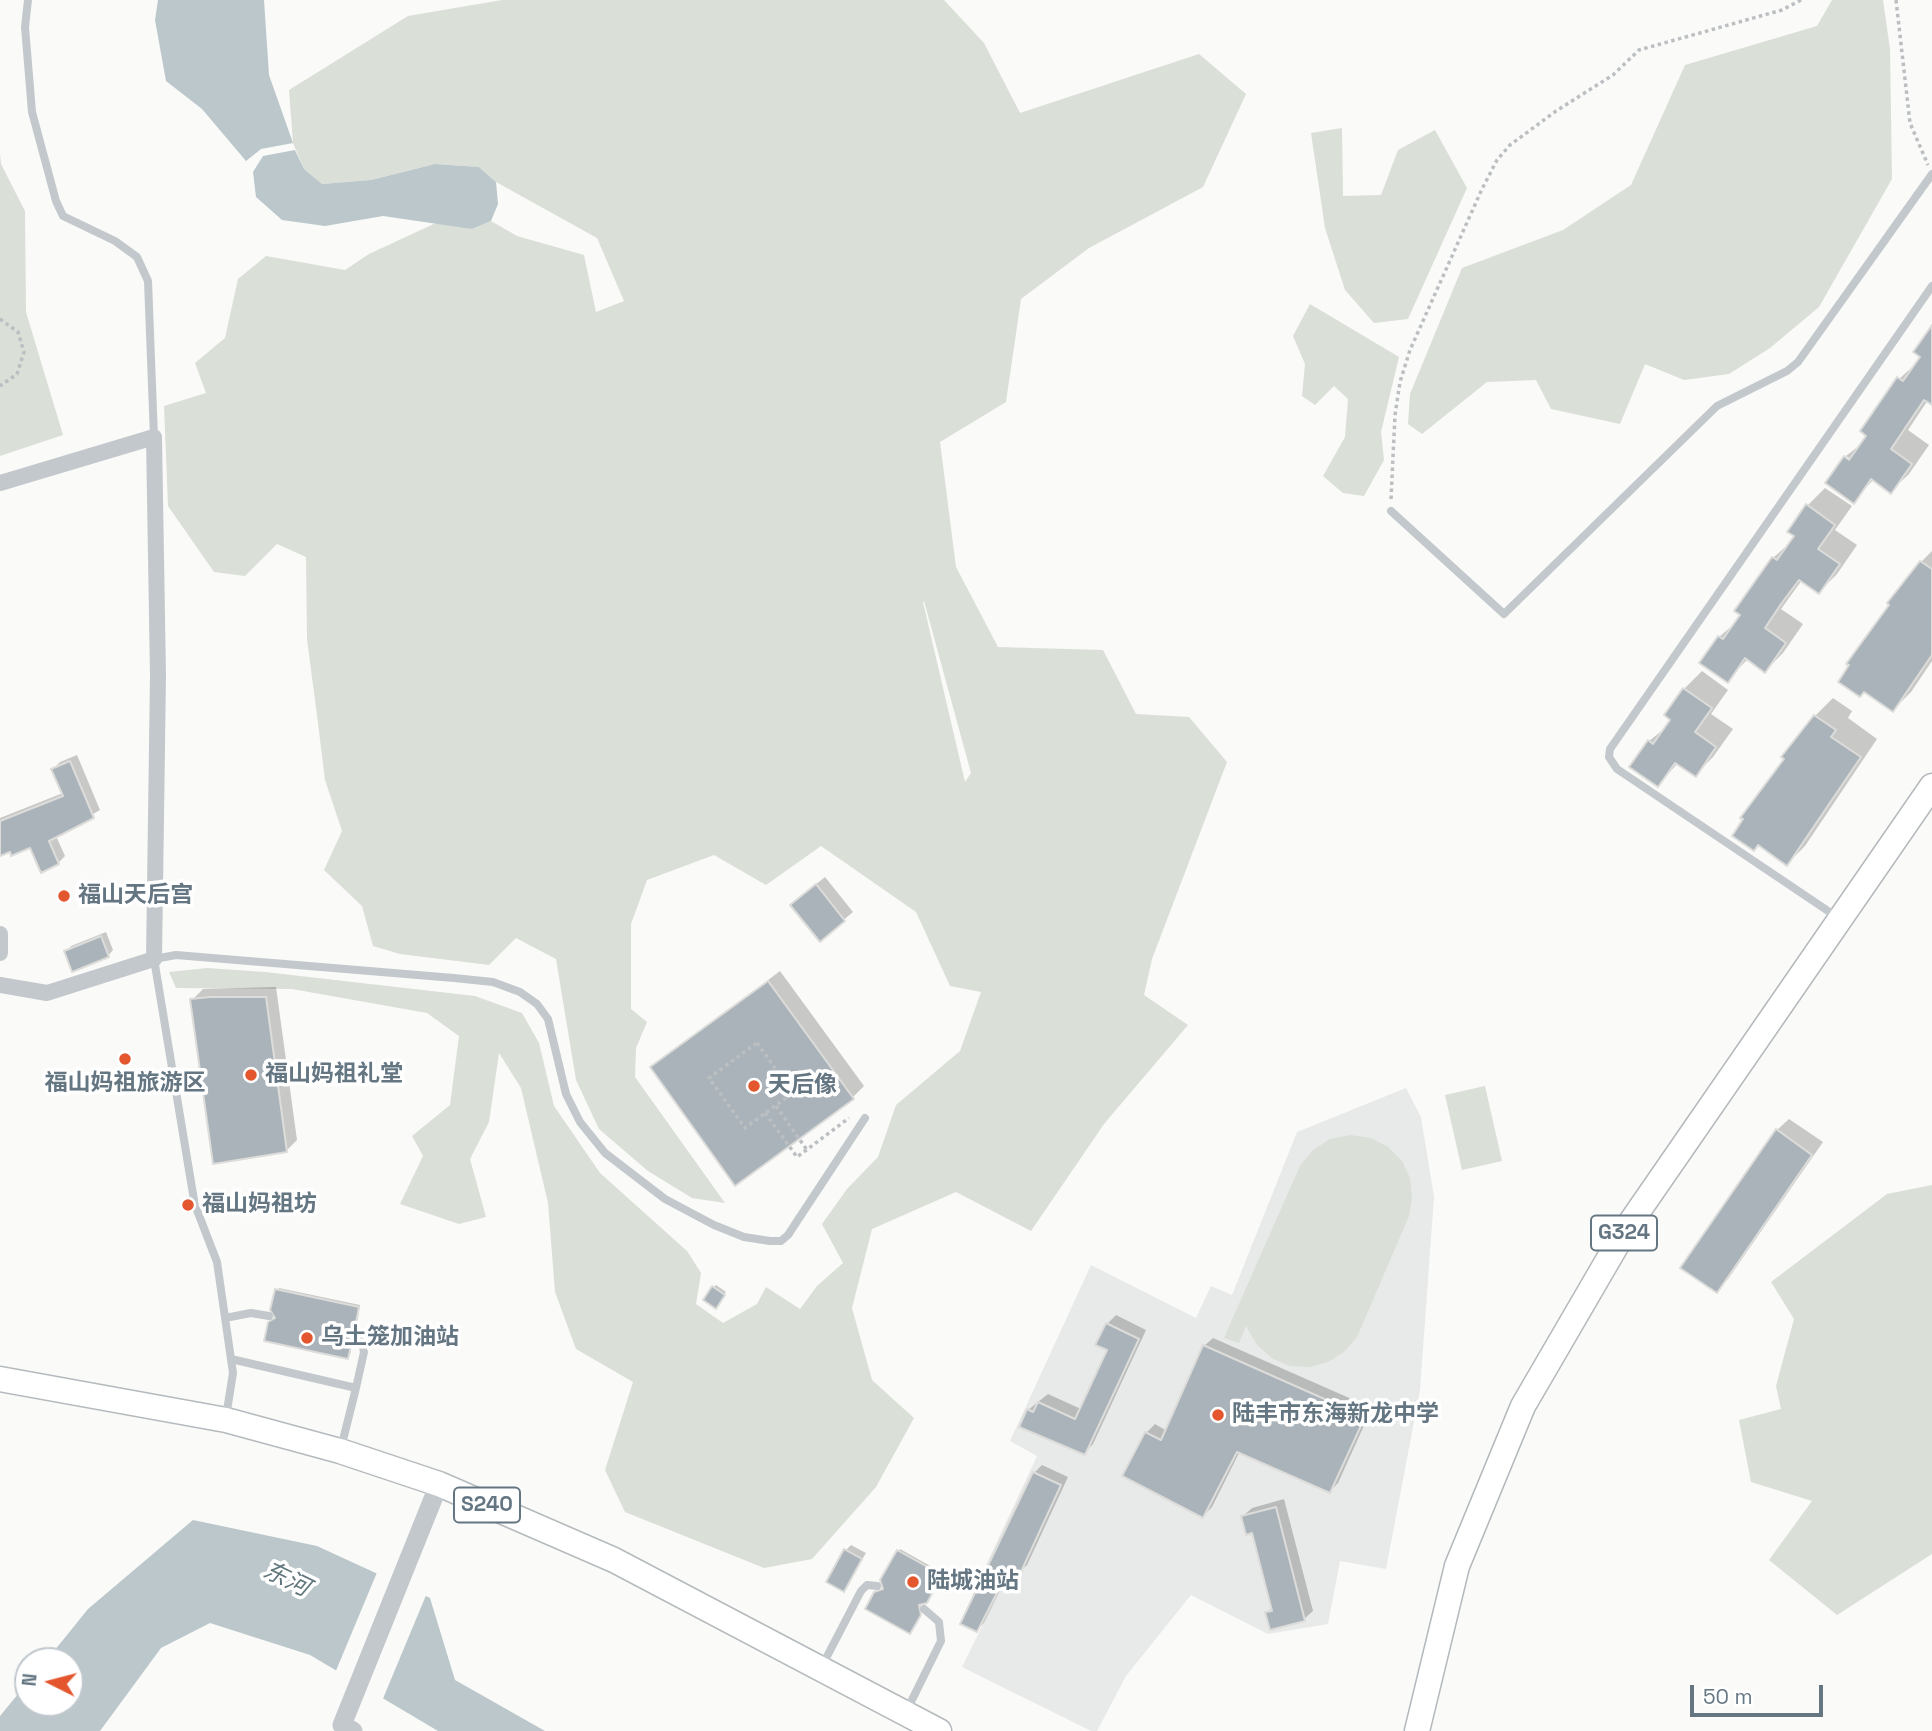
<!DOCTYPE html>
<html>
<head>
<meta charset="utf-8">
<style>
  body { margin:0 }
  #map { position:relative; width:1932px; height:1731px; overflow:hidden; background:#fafaf8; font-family:"Space Grotesk",sans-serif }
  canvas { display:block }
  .north { position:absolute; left:14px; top:1647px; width:70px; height:70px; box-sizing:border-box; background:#fff; border:2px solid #c1c8cd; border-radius:50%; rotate:276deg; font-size:19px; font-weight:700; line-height:28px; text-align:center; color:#657683 }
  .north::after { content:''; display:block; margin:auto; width:24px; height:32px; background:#e4572e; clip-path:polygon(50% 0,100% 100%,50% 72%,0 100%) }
  .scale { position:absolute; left:1690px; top:1685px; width:133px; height:32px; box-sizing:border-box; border:4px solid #657683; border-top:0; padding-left:9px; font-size:21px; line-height:24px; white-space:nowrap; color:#657683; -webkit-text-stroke:5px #fff; paint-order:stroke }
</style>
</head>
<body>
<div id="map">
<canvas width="1932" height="1731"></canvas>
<div class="north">N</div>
<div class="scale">50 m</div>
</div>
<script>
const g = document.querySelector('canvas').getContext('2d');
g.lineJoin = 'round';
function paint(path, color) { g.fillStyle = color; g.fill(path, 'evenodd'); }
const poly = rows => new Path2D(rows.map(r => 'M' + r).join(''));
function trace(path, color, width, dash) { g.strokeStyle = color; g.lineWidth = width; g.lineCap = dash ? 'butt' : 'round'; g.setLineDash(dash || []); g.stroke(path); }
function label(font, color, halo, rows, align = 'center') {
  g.font = font + ' "Space Grotesk","Noto Sans SC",sans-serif'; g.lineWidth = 7; g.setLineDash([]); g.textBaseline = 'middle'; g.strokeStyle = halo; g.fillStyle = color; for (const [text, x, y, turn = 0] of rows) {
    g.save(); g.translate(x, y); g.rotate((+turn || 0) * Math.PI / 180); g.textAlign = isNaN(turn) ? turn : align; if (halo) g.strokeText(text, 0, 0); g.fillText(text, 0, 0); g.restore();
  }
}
const built = poly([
  [1406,1088,1421,1117,1434,1197,1420,1390,1386,1569,1340,1561,1328,1624,1268,1634,1191,1595,1126,1676,1097,1731,1091,1731,962,1667,1007,1576,986,1565,1037,1456,1010,1441,1091,1265,1196,1318,1211,1286,1232,1295,1297,1132]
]);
const green = poly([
  [502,0,944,0,984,43,1020,113,1199,54,1246,94,1203,187,1089,248,1021,299,1006,402,940,442,956,567,998,647,1103,650,1136,714,1189,717,1227,762,1152,959,1144,995,1188,1025,1104,1124,1031,1231,956,1192,872,1229,852,1308,872,1380,914,1418,876,1487,812,1559,764,1568,625,1512,605,1470,633,1382,576,1349,555,1292,548,1203,521,1088,499,1053,489,1122,470,1159,486,1217,459,1224,400,1204,423,1156,412,1136,450,1105,459,1036,427,1013,292,989,176,988,169,972,207,968,265,972,475,996,522,1013,539,1043,554,1106,600,1173,687,1251,701,1273,696,1304,723,1323,757,1304,766,1287,800,1309,817,1286,843,1263,822,1224,847,1189,878,1157,896,1105,960,1051,981,992,950,986,916,912,821,846,766,885,714,855,647,880,631,924,631,1009,647,1022,636,1048,635,1077,725,1203,692,1198,648,1171,599,1129,576,1080,556,959,516,938,489,965,400,954,373,946,362,906,324,870,342,831,325,780,318,723,307,639,306,557,277,544,245,576,214,572,168,506,164,406,206,393,195,363,225,338,238,279,266,256,345,270,369,254,438,222,472,229,491,221,517,236,584,255,596,312,624,301,597,238,496,182,479,167,435,164,371,180,322,184,304,169,293,143,289,90,408,16],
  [924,601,971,773,965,782,923,602],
  [1832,0,1883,0,1890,49,1892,179,1819,307,1770,348,1729,374,1684,380,1645,364,1620,424,1551,409,1536,380,1487,382,1422,434,1408,424,1410,394,1462,268,1563,230,1631,185,1685,65,1817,26],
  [1342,128,1343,196,1381,195,1398,150,1435,130,1467,188,1408,319,1374,323,1345,290,1325,228,1311,133],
  [0,153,1,164,25,211,26,312,63,435,0,456],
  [1310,304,1399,357,1381,432,1384,460,1364,496,1343,493,1323,476,1345,437,1348,399,1334,386,1315,405,1302,396,1305,364,1293,336],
  [1485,1086,1502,1161,1462,1170,1445,1095],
  [1350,1135,1371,1138,1388,1147,1402,1161,1410,1178,1412,1197,1409,1216,1357,1337,1344,1352,1328,1362,1310,1367,1290,1366,1273,1359,1257,1345,1246,1326,1239,1343,1224,1338,1300,1166,1313,1150,1330,1139],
  [1932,1185,1932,1554,1837,1615,1769,1560,1812,1501,1751,1482,1739,1420,1781,1409,1776,1386,1794,1319,1771,1282,1887,1194]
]);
const water = poly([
  [158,0,264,0,269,75,293,143,261,149,246,161,202,109,166,81,155,20],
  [295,150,304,169,322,184,371,180,435,164,479,167,496,182,498,204,491,221,472,229,383,216,325,226,282,220,256,197,253,172,263,156],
  [193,1520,317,1546,430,1598,455,1680,545,1731,438,1731,310,1655,210,1623,161,1648,100,1731,0,1731,0,1716,28,1682,28,1703,70,1703,70,1661,46,1661,88,1609]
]);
const pier = poly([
  [378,1570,427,1593,382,1701,335,1673]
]);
const shadow = poly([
  [1932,328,1932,403,1928,400,1908,430,1929,445,1909,474,1891,491,1874,479,1853,501,1827,483,1846,457,1846,460,1857,463,1846,456,1865,441,1899,379,1918,362],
  [1825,488,1852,506,1835,530,1857,545,1837,574,1819,592,1802,580,1781,609,1803,624,1783,653,1765,671,1748,659,1727,680,1719,637,1739,620,1773,558,1792,541,1808,505],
  [1932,551,1932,661,1911,692,1893,710,1921,562],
  [1702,671,1728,690,1711,714,1733,729,1713,757,1695,775,1678,763,1658,785,1649,741,1669,725,1684,689],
  [1833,698,1852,711,1848,718,1877,739,1805,846,1787,864,1815,716],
  [77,755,100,810,56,836,65,856,58,863,31,846,0,856,0,818,63,793,53,769,60,762],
  [825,877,853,912,821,939,801,896],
  [106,932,113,950,108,956,66,952,71,946],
  [780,971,864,1086,853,1097,652,1068],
  [276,987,297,1140,286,1151,192,1000,203,989],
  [1789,1119,1823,1142,1728,1279,1716,1291,1777,1130],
  [716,1285,726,1292,718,1304,714,1287],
  [279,1288,360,1305,357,1324,348,1330,353,1339,350,1355,348,1357,277,1317],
  [1116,1315,1146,1330,1093,1444,1085,1452,1028,1410,1048,1394,1081,1409,1109,1349,1107,1324],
  [1213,1338,1372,1408,1338,1483,1330,1491,1240,1451,1212,1507,1203,1516,1146,1433,1155,1424,1167,1431,1204,1346],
  [1042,1465,1068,1477,1027,1565,1019,1572,1011,1568,984,1623,977,1630,1034,1473],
  [1284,1499,1313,1611,1304,1619,1267,1613,1273,1607,1253,1531,1243,1516,1252,1508],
  [851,1545,866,1553,844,1590,846,1550],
  [900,1549,943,1573,929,1599,920,1603,922,1611,912,1630,875,1593,884,1588]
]);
const building = poly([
  [1932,325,1932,405,1924,400,1891,449,1912,464,1891,494,1871,479,1854,504,1825,483,1844,456,1849,460,1866,436,1860,431,1897,377,1903,381,1920,357,1913,352,1932,325],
  [1806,504,1835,525,1818,549,1840,564,1819,594,1799,580,1781,604,1765,628,1786,643,1765,673,1745,658,1728,683,1699,663,1718,636,1723,639,1740,615,1734,611,1772,557,1777,560,1794,536,1787,532,1806,504],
  [1920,561,1932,569,1932,655,1893,712,1864,692,1860,697,1838,682,1849,665,1846,664,1889,605,1887,603,1920,561],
  [1683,688,1712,708,1695,732,1716,747,1696,777,1675,763,1658,787,1629,767,1648,740,1653,744,1670,720,1664,715,1683,688],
  [1814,715,1836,730,1831,737,1861,757,1787,866,1758,845,1754,851,1732,836,1743,819,1740,818,1784,759,1781,757,1814,715],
  [70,761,94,818,49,841,59,864,41,873,30,848,11,856,10,852,0,856,0,821,63,796,51,769,70,761],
  [816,884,845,921,820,942,790,905,816,884],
  [101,936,109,957,72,972,64,951,101,936],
  [768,981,854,1099,735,1186,650,1067,768,981],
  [210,997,266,997,287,1152,213,1164,190,999,210,997],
  [1776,1129,1812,1155,1717,1293,1680,1268,1776,1129],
  [712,1286,725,1295,716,1309,703,1300,712,1286],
  [275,1289,359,1307,355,1328,347,1333,352,1342,348,1359,264,1341,268,1322,275,1318,270,1310,275,1289],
  [1106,1323,1139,1339,1085,1455,1019,1427,1027,1409,1033,1412,1038,1402,1075,1419,1107,1350,1095,1345,1106,1323],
  [1203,1345,1365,1417,1330,1493,1237,1452,1203,1518,1122,1476,1145,1432,1161,1440,1203,1345],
  [1033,1472,1061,1485,1020,1574,1009,1569,977,1632,960,1624,1033,1472],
  [1276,1507,1305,1621,1270,1630,1265,1612,1272,1611,1252,1533,1246,1535,1241,1516,1276,1507],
  [844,1549,862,1559,844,1592,826,1582,844,1549],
  [897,1550,942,1575,927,1603,919,1605,921,1615,910,1634,865,1609,874,1592,883,1589,880,1580,897,1550]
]);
const path = poly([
  [1896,0,1910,123,1928,165],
  [0,319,18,332,24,352,17,374,0,386],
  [1391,499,1395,415,1400,382,1410,350,1482,189,1497,160,1510,145,1556,111,1613,75,1639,50,1782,10,1801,0],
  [757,1043,793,1093,745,1128,709,1078,757,1043],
  [776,1106,807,1150],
  [765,1113,797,1157,849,1118]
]);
const service = poly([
  [28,0,25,27,32,112,56,201,63,216,115,241,137,257,148,281,154,437],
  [1391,511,1504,614,1717,406,1787,371,1798,362,1932,174],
  [1837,917,1617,769,1609,757,1610,749,1932,286],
  [194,1200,154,959,176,955,454,978,493,982,520,992,537,1004,548,1019,566,1094,580,1122,605,1153,665,1199,714,1225,744,1237,770,1241,781,1241,788,1235,865,1118],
  [195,1205,217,1262,233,1373,226,1417],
  [225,1318,251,1313,269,1316],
  [353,1334,362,1343,364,1352,356,1388],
  [231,1359,356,1388,341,1448],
  [822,1666,861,1591,867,1585,877,1586],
  [907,1710,941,1641,939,1622,924,1609]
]);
const minor = poly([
  [0,483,154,437,158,676,154,959,47,993,0,985],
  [0,934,0,953]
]);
const tertiary = poly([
  [353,1731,342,1725,439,1484]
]);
const primary = poly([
  [0,1379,226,1420,340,1451,439,1484,614,1560,939,1731]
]);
const trunk = poly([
  [1417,1731,1457,1566,1523,1406,1626,1229,1932,786]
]);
const markers = [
  [64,896,7,"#e4572e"],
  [125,1059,7,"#e4572e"],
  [251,1075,7,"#e4572e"],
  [754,1086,7,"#e4572e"],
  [188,1205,7,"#e4572e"],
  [307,1338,7,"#e4572e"],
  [1218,1415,7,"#e4572e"],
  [913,1582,7,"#e4572e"]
];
const shields = [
  [1624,1233,66],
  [487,1505,66]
];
const shieldNames = [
  ["G324",1624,1233],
  ["S240",487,1505]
];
const poiNames = [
  ["福山天后宫",78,896],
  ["福山妈祖礼堂",265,1075],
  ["福山妈祖旅游区",125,1084,"center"],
  ["天后像",768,1086],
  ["福山妈祖坊",202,1205],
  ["乌土笼加油站",321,1338],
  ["陆丰市东海新龙中学",1232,1415],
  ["陆城油站",927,1582]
];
const waterNames = [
  ["东河",286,1580,26]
];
paint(built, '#e8e9e9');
paint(green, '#dadfd7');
paint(water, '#bbc7cb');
paint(pier, '#fafaf8');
paint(shadow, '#0003');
paint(building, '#aab3b9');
trace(building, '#dcdcda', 2);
trace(primary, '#b5babe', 27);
trace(trunk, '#b4b9bd', 27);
trace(path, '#bbbfc2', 3.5, [3.5, 3.5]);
trace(service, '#c3c8cc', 8);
trace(minor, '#c3c8cc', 16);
trace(tertiary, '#c3c8cc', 19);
trace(primary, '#fff', 24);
trace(trunk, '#fff', 24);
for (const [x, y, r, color] of markers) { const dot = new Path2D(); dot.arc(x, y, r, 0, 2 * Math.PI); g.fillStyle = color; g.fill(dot); trace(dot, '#fff', 2.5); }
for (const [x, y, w] of shields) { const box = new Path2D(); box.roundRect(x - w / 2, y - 17.5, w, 35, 5); g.fillStyle = '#fff'; g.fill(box); trace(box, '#657683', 2); }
label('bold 21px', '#657683', null, shieldNames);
label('bold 23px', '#657683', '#fff', poiNames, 'left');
label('italic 24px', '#60757c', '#fff', waterNames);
</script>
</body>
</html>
